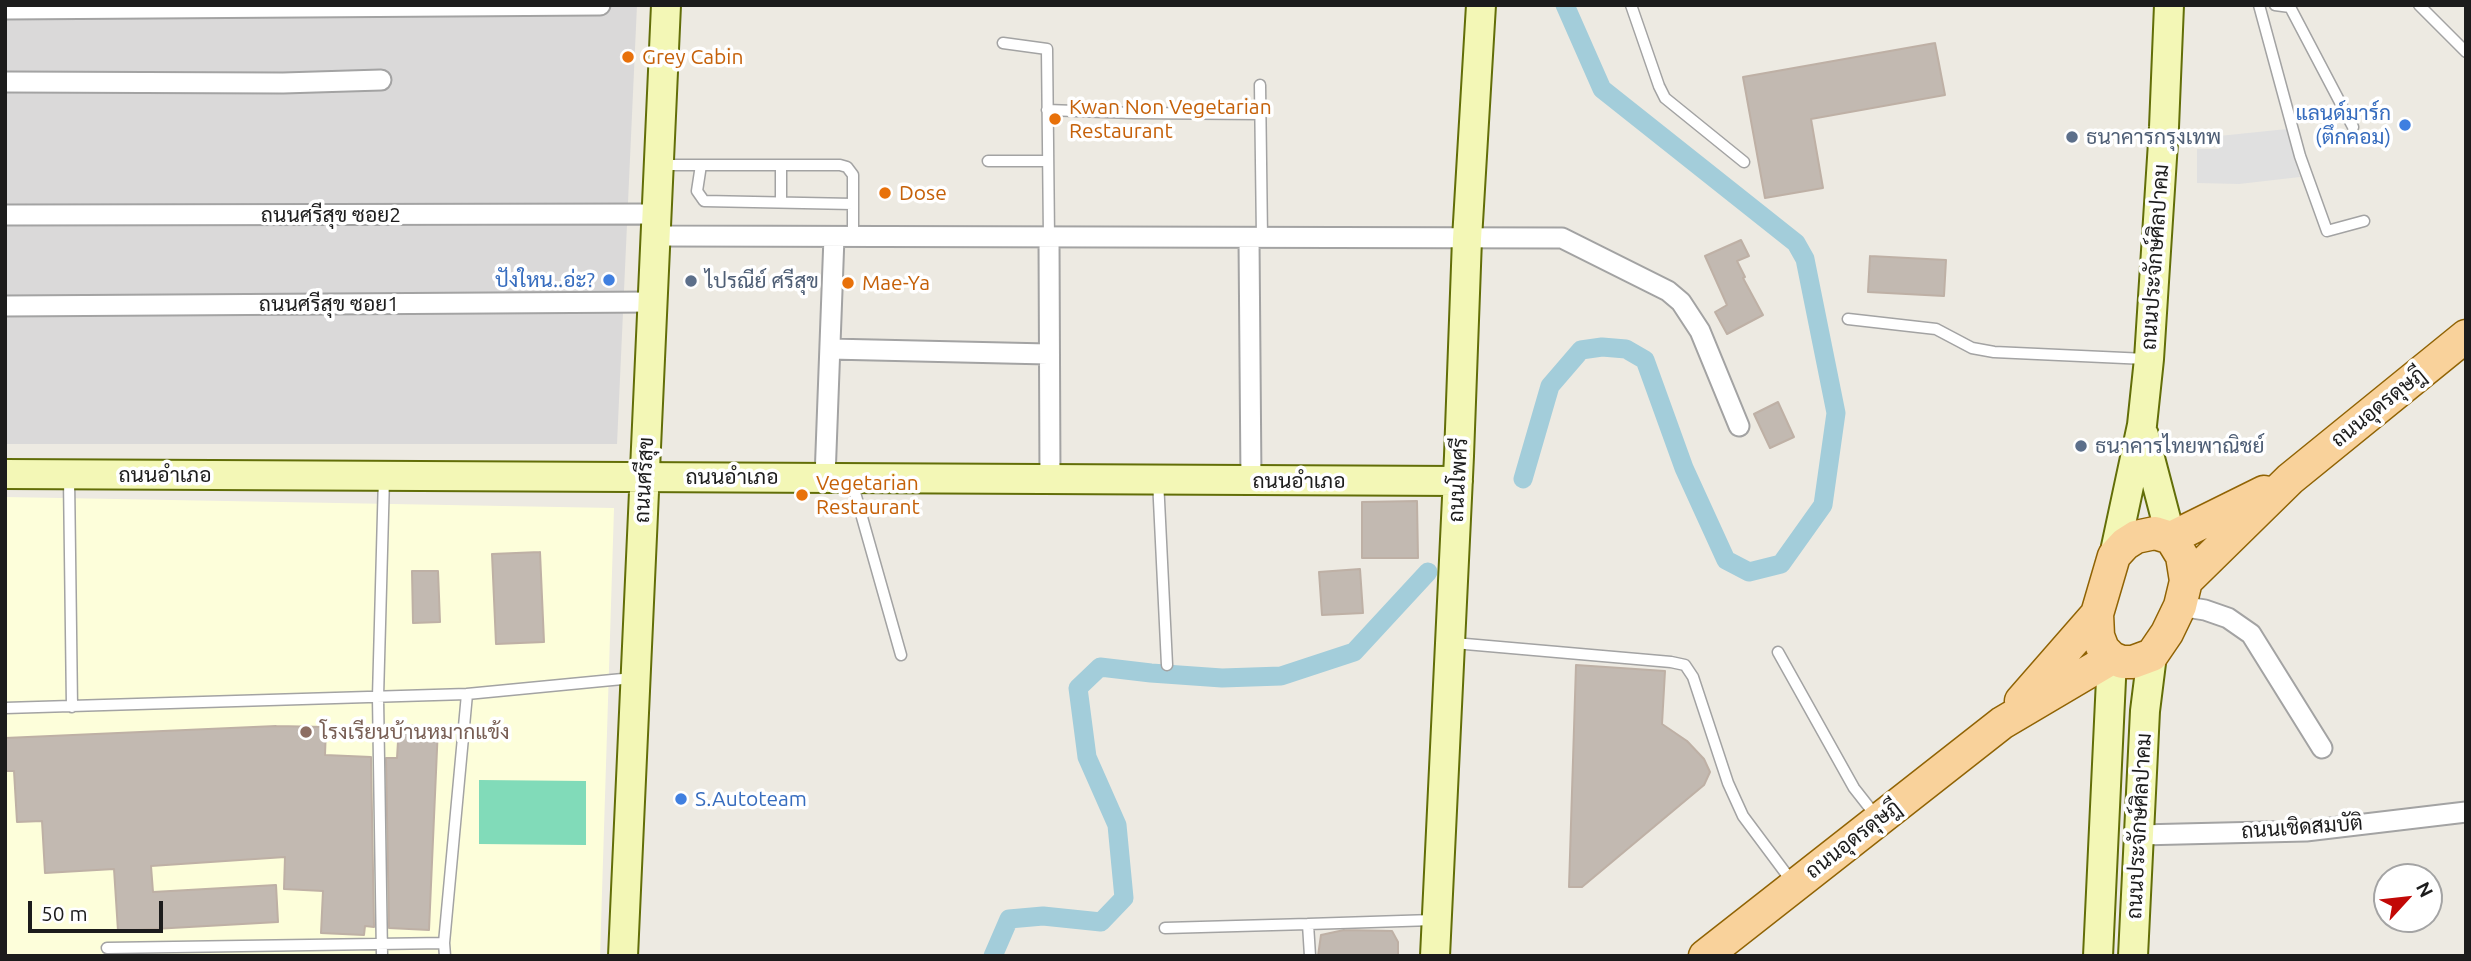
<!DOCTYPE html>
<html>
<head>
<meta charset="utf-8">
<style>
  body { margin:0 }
  #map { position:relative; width:2471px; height:961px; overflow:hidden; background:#edeae2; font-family:Ubuntu,sans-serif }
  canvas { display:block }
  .frame { position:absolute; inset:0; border:7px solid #1c1c1c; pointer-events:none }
  .north { position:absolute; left:2373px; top:863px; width:70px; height:70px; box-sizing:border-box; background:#fff; border:2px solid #a4a4a4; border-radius:50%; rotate:63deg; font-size:19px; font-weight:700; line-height:28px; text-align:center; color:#1c1c1c }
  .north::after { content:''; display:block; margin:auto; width:24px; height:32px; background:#c20806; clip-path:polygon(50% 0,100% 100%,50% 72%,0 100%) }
  .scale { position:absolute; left:28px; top:901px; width:135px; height:32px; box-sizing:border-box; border:4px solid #1c1c1c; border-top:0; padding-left:9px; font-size:21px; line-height:24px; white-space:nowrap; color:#1c1c1c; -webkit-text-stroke:5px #fff; paint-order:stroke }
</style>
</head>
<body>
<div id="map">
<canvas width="2471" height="961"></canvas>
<div class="frame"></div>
<div class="north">N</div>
<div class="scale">50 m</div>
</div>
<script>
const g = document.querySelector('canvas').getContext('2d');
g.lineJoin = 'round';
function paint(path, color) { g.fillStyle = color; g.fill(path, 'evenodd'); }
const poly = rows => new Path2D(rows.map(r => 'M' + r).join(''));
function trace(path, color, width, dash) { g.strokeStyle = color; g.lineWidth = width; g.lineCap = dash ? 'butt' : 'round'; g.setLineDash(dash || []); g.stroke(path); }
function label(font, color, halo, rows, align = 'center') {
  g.font = font + ' Ubuntu,Sarabun,sans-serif'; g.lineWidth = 7; g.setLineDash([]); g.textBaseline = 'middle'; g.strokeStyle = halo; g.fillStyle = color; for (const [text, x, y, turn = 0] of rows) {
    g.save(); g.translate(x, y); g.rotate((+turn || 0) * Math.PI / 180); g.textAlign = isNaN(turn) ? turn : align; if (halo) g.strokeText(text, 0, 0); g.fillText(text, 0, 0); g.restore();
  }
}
const residential = poly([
  [5,5,637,5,617,444,5,444]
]);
const education = poly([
  [5,497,614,508,600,956,5,956]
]);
const pitch = poly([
  [479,780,586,781,586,845,479,844]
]);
const parking = poly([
  [2287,129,2300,177,2239,184,2197,183,2197,149,2219,149,2219,136]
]);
const canal = poly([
  [1523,479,1550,386,1581,350,1602,347,1626,349,1645,360,1684,468,1726,560,1749,572,1781,564,1823,505,1836,413,1805,259,1796,243,1602,89,1565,5],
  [993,956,1009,919,1043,916,1101,922,1124,898,1117,825,1087,757,1078,688,1100,667,1151,673,1222,678,1281,676,1354,652,1428,572]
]);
const building = poly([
  [1935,43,1945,95,1811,119,1823,188,1765,198,1743,77,1935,43],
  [1741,240,1749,256,1737,261,1745,277,1743,278,1763,315,1727,334,1715,312,1727,305,1705,256,1741,240],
  [1870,256,1946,260,1944,296,1868,292,1870,256],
  [1778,402,1794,437,1770,448,1754,414,1778,402],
  [1417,501,1418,558,1362,558,1362,502,1417,501],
  [540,552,544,642,496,644,492,554,540,552],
  [1360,569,1363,613,1322,615,1319,572,1360,569],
  [412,571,438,571,440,622,413,623,412,571],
  [1576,665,1665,671,1662,724,1687,741,1704,759,1710,772,1704,785,1582,887,1569,887,1576,665],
  [399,725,438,727,429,930,389,928,386,758,397,758,399,725],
  [276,726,326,727,325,755,371,757,374,927,365,926,364,935,321,933,323,891,284,889,285,857,151,866,153,892,276,885,278,922,118,931,114,869,45,873,42,821,17,822,14,771,5,771,5,738,276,726],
  [1344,930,1392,931,1398,942,1398,956,1318,956,1321,935,1344,930]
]);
const lane = poly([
  [1631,5,1659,86,1665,98,1744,162],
  [2259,5,2300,156,2327,231,2364,221],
  [2275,5,2290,7,2353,127],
  [2419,5,2466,52],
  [1003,43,1047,49,1049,238],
  [1260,85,1262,238],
  [1047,110,1133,113,1261,114],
  [988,161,1048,161],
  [660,165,840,165,847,167,853,175,853,237],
  [701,165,697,191,704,201,853,204],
  [781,202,781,165],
  [1848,319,1936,329,1972,348,1994,352,2146,359],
  [69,478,72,707],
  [1158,480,1167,665],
  [852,482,901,655],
  [1454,643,1671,662,1685,665,1693,677,1728,783,1743,816,1793,883],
  [1778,652,1854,788,1876,816],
  [467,694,633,678],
  [5,708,467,694,444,943,445,956],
  [1165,928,1308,924],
  [107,948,444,943],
  [382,956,378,697,384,477],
  [1310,956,1308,924,1433,920]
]);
const street = poly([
  [5,9,600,5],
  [5,82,283,83,381,80],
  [5,215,657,214],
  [656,236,1562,238,1668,291,1681,302,1700,331,1739,426],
  [1049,238,1050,479],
  [1249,239,1251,480],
  [5,306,653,302],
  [830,349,1048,354],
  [825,478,834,237],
  [2180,606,2205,610,2228,618,2251,634,2322,748],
  [2139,835,2306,831,2466,812]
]);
const secondary = poly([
  [2144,435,2171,538],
  [5,474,1458,481],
  [2114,556,2142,425,2149,359,2164,127,2169,5],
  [623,956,666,5],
  [1435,956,1459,456,1467,239,1481,5],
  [2098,956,2112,658],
  [2133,956,2145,711,2152,655]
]);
const primary = poly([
  [2155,533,2171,538,2182,556,2186,581,2180,606,2167,633,2152,655,2133,662,2122,662,2112,658,2103,649,2098,636,2097,614,2114,556,2125,544,2136,537,2155,533],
  [2171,538,2264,492],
  [2186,581,2290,479,2466,336],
  [2021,701,2097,614],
  [1705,956,2002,723,2112,658]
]);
const markers = [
  [628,57,7,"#e8710a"],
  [1055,119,7,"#e8710a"],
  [2405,125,7,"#3f7fe0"],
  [2072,137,7,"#5c6f8a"],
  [885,193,7,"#e8710a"],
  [609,280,7,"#3f7fe0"],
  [691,281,7,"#5c6f8a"],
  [848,283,7,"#e8710a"],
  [2081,446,7,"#5c6f8a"],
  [802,495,7,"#e8710a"],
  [306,732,7,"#8d6e63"],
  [681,799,7,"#3f7fe0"]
];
const foodNames = [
  ["Grey Cabin",642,57],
  ["Kwan Non Vegetarian",1069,107],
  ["Restaurant",1069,131],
  ["Dose",899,193],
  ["Mae-Ya",862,283],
  ["Vegetarian",816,483],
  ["Restaurant",816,507]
];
const shopNames = [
  ["แลนด์มาร์ก",2391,113],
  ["(ตึกคอม)",2391,137],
  ["ปังใหน..อ่ะ?",595,280],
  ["S.Autoteam",695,799,"left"]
];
const serviceNames = [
  ["ธนาคารกรุงเทพ",2086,137],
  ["ไปรณีย์ ศรีสุข",705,281],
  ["ธนาคารไทยพาณิชย์",2095,446]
];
const streetNames = [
  ["ถนนศรีสุข ซอย2",331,215],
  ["ถนนประจักษ์ศิลปาคม",2155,257,-86],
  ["ถนนศรีสุข ซอย1",329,304],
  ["ถนนอุดรดุษฎี",2378,407,-39],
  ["ถนนอำเภอ",165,475],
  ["ถนนอำเภอ",732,477],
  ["ถนนศรีสุข",644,480,-87],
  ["ถนนโพศรี",1458,480,-87],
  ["ถนนอำเภอ",1299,481],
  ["ถนนประจักษ์ศิลปาคม",2139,826,-87],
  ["ถนนเชิดสมบัติ",2302,827,-4],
  ["ถนนอุดรดุษฎี",1853,839,-38]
];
const educationNames = [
  ["โรงเรียนบ้านหมากแข้ง",320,732]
];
paint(residential, '#dad9d9');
paint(education, '#fdfeda');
paint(pitch, '#81dbb9');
paint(parking, '#e0e0e0');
trace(canal, '#a3cdda', 19);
paint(building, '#c2b9b1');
trace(building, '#beb0a5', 2);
trace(lane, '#a3a3a3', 13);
trace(street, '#a3a3a3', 23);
trace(secondary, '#626e08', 32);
trace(primary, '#906304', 35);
trace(lane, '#fff', 10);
trace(street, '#fff', 19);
trace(secondary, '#f3f7b6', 28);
trace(primary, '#f9d29b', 32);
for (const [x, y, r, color] of markers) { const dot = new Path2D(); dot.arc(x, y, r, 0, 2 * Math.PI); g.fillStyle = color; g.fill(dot); trace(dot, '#fff', 2.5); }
label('21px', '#c56008', '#fff', foodNames, 'left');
label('21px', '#366cbe', '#fff', shopNames, 'right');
label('21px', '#4e5e75', '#fff', serviceNames, 'left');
label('21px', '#1c1c1c', '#fff', streetNames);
label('21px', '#785e54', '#fff', educationNames, 'left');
</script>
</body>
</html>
